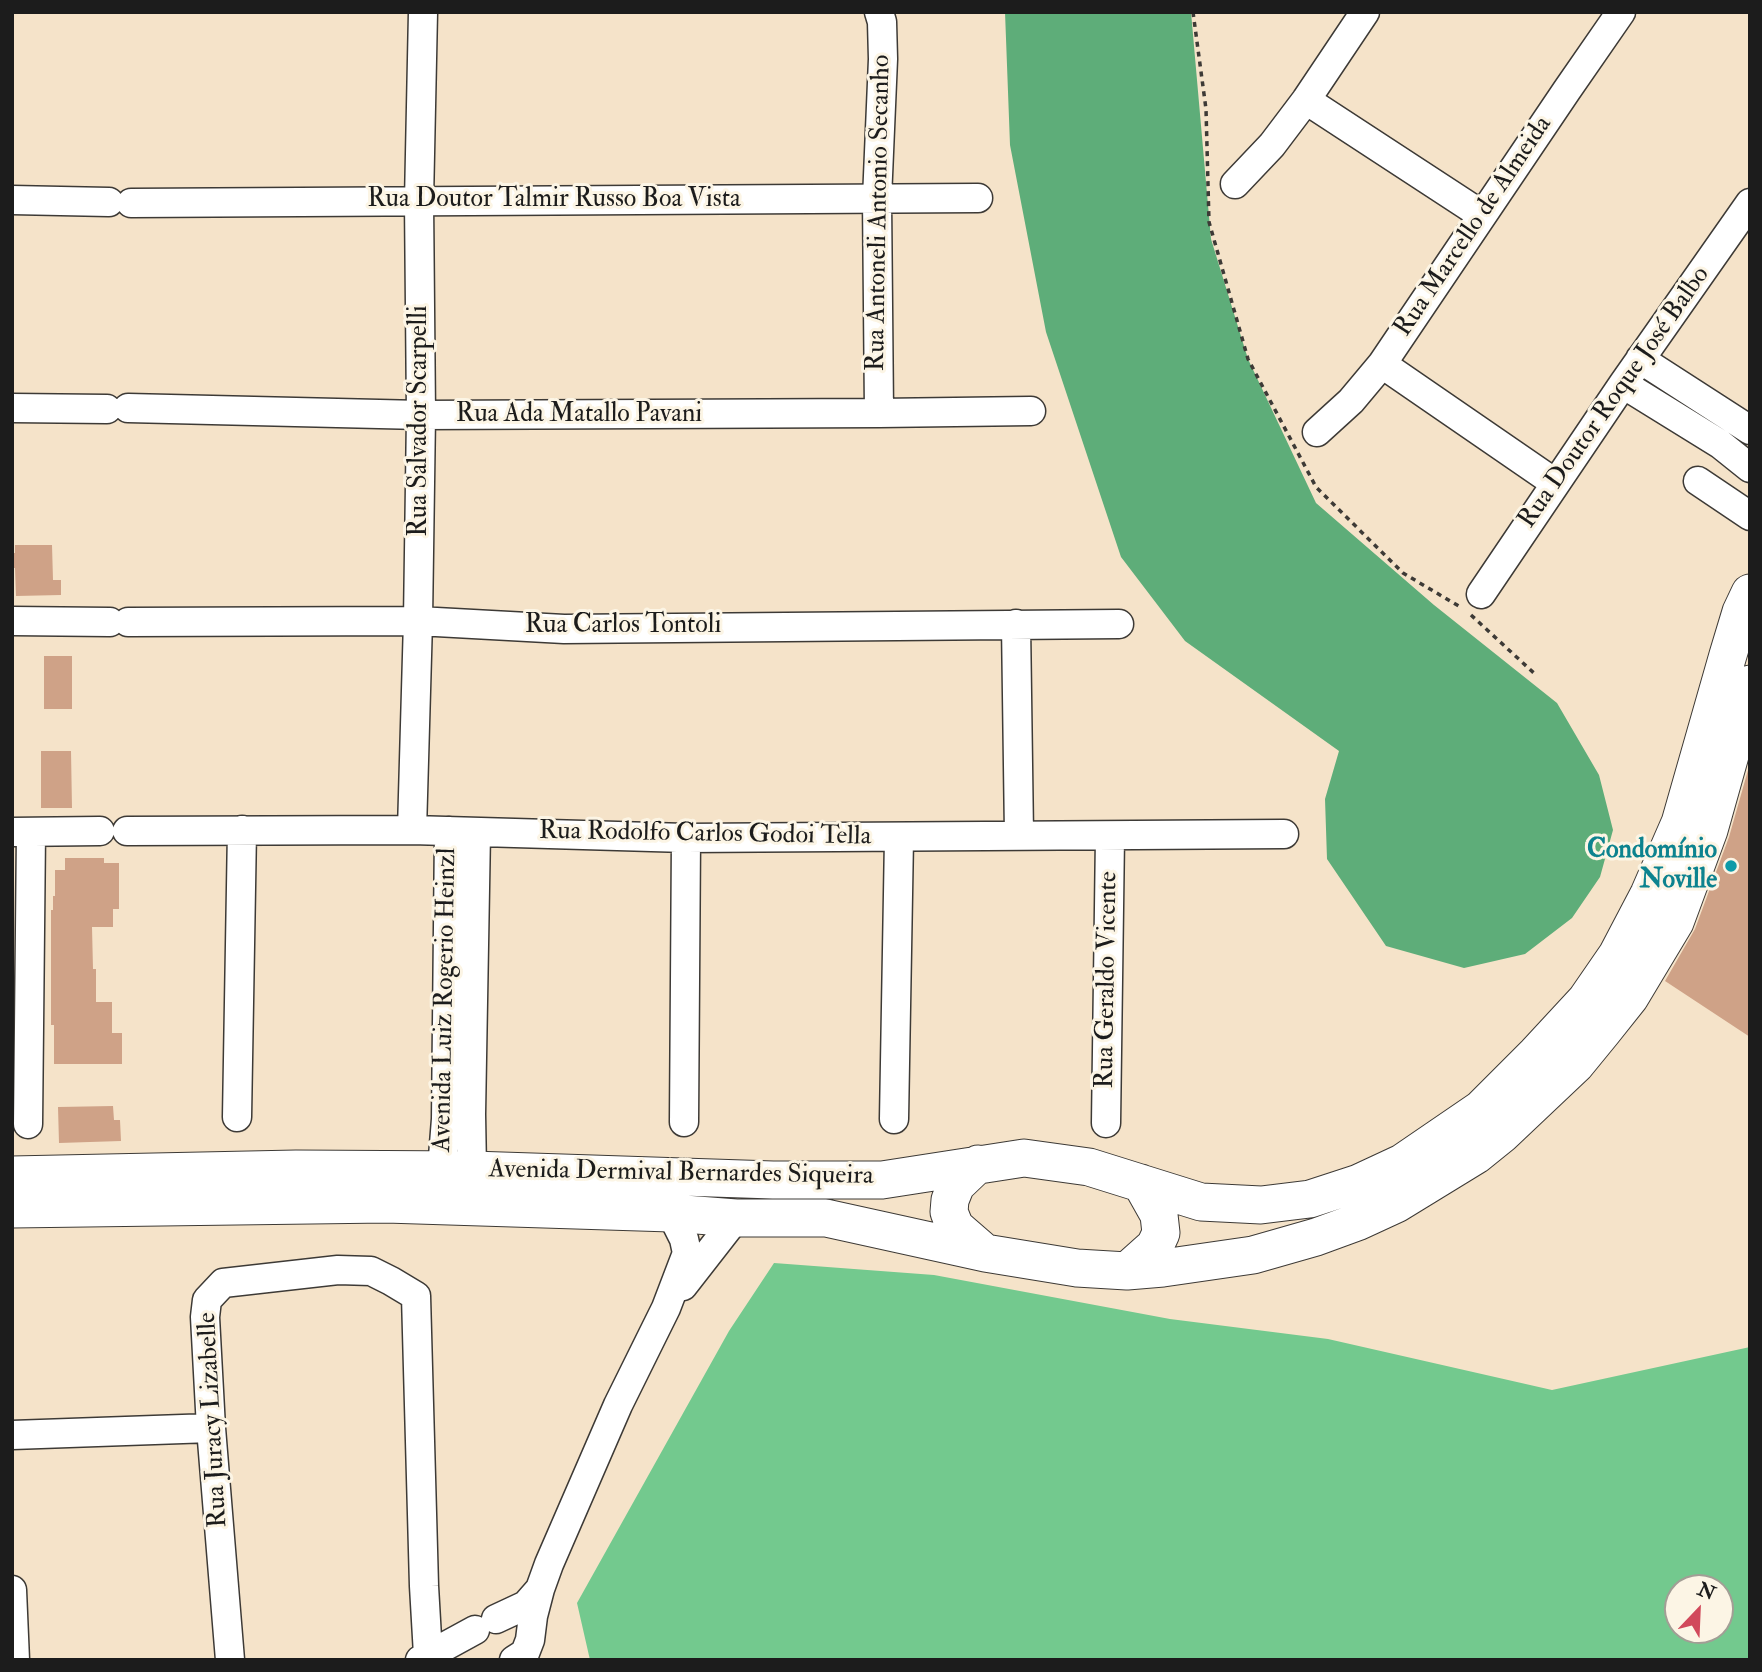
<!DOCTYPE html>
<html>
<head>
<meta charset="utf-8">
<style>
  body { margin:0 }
  #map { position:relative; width:1762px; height:1672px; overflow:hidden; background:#f5e3c9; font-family:"IM FELL Double Pica",serif }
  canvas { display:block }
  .frame { position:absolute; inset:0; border:14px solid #1c1c1c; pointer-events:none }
  .north { position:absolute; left:1664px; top:1574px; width:70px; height:70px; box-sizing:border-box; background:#fcf5e5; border:2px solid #a29e95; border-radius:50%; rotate:23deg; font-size:19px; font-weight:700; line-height:28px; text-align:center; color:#1c1c1c }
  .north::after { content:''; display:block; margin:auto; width:24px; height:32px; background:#d1495b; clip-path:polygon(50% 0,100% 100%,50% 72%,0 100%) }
</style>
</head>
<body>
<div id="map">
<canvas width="1762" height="1672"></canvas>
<div class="frame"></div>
<div class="north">N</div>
</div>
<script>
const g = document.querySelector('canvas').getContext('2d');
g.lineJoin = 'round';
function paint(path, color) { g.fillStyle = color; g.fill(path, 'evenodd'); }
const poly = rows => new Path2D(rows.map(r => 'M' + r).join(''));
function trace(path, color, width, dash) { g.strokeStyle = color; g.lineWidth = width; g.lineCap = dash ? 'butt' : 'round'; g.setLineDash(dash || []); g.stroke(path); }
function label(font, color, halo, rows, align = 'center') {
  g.font = font + ' "IM FELL Double Pica",serif'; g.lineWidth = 6; g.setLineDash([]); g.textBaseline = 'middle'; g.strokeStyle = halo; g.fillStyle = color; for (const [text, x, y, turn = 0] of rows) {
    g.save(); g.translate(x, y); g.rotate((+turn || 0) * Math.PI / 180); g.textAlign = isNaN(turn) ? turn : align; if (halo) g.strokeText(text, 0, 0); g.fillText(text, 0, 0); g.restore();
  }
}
const green = poly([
  [774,1263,934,1275,1170,1319,1328,1339,1552,1390,1750,1347,1750,1660,590,1660,577,1603,729,1331],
  [1678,1588,1720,1588,1720,1630,1678,1630]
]);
const forest = poly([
  [1005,12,1191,12,1211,239,1248,359,1316,503,1434,605,1557,703,1599,775,1613,830,1600,877,1572,918,1525,954,1464,968,1386,946,1327,859,1325,799,1339,751,1185,641,1121,557,1046,332,1010,145]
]);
const building = poly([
  [15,545,52,545,53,580,61,580,61,595,16,596,15,568,12,568,12,553,15,553],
  [44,656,72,656,72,709,44,709],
  [41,751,71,751,72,808,41,808],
  [1750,763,1750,1037,1665,981,1695,929,1729,837],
  [65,858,104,858,104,863,119,863,119,909,113,909,113,927,92,927,93,969,96,969,96,1002,112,1002,112,1033,122,1033,122,1064,54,1064,54,1025,51,1025,51,910,53,910,53,896,55,896,55,870,65,870],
  [113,1106,114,1120,120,1120,121,1141,59,1143,58,1107]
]);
const path = poly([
  [1193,12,1206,109,1209,222,1248,359,1316,487,1403,573,1462,608],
  [1471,615,1536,675]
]);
const minor = poly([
  [1306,100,1482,215],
  [1235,184,1272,145,1306,100,1365,12],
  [12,200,109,202],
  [131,203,978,198],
  [1640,359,1750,430],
  [1382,364,1555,483],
  [1623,384,1720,444,1750,468],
  [12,408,107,409],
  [128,408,421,415,879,413,1031,411],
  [879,413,877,199,883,59,882,22,879,12],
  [1317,432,1351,401,1382,364,1567,90,1621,12],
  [1698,481,1750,516],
  [1481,594,1623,384,1750,203],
  [12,621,110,622],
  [128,622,418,621,564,629,1119,624],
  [1016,624,1019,835],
  [412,830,418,621,421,415,419,201,423,12],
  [127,831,412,830,686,838,1284,834],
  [12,832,100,831],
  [237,1117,242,830],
  [894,1119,899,838],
  [684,1122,686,838],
  [1106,1123,1110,836],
  [28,1124,31,832],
  [442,1169,446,1119,449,831],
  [472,1170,471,1114,476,832],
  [683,1286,736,1218],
  [12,1435,211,1428],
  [12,1590,15,1660],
  [496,1619,526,1605,540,1589],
  [230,1660,211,1428,205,1317,207,1300,223,1283,338,1270,371,1271,391,1281,416,1296,424,1586,428,1655],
  [420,1660,475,1630],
  [514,1660,525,1653,530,1640,533,1616,540,1589,549,1564,618,1405,666,1308,687,1253,684,1239,671,1213]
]);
const major = poly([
  [978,1164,956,1185,950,1200,949,1212,955,1227,985,1253],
  [12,1175,296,1169,472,1170,773,1180,882,1180,1024,1158,1089,1167,1201,1202,1261,1205,1310,1199,1359,1183,1402,1163,1481,1109,1536,1054,1586,1000,1617,955,1649,894,1680,823,1728,655,1741,612,1750,593],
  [12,1209,386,1204,671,1213,736,1218,826,1218,985,1253,1077,1268,1127,1271,1163,1268,1253,1255,1316,1237,1357,1222,1396,1204,1476,1155,1502,1134,1576,1064,1603,1031,1630,997,1675,922,1709,830,1750,684],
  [1127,1271,1155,1246,1161,1233,1159,1215,1141,1183]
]);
const markers = [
  [1731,866,7,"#0f9aa8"]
];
const streetNames = [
  ["Rua Doutor Talmir Russo Boa Vista",554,200],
  ["Rua Antoneli Antonio Secanho",880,213,-89],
  ["Rua Marcello de Almeida",1474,227,-56],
  ["Rua Doutor Roque José Balbo",1615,398,-55],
  ["Rua Ada Matallo Pavani",579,415],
  ["Rua Salvador Scarpelli",420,421,-90],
  ["Rua Carlos Tontoli",623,626],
  ["Rua Rodolfo Carlos Godoi Tella",705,835,1],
  ["Rua Geraldo Vicente",1108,980,-89],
  ["Avenida Luiz Rogerio Heinzl",446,1000,-89],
  ["Avenida Dermival Bernardes Siqueira",681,1174,1],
  ["Rua Juracy Lizabelle",214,1420,-93]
];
const cultureNames = [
  ["Condomínio",1717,851],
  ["Noville",1717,881]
];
paint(green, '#73c98e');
paint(forest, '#5ead79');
paint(building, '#cfa287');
trace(minor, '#3d3a36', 31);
trace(major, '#3d3a36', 39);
trace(path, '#3d3a36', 3.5, [5, 5]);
trace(minor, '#fff', 28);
trace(major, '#fff', 37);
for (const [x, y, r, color] of markers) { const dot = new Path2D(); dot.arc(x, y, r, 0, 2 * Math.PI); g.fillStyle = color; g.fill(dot); trace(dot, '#fcf5e5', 2.5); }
label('26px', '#1c1c1c', '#fcf5e5', streetNames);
label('bold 26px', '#0d838f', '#fcf5e5', cultureNames, 'right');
</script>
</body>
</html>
